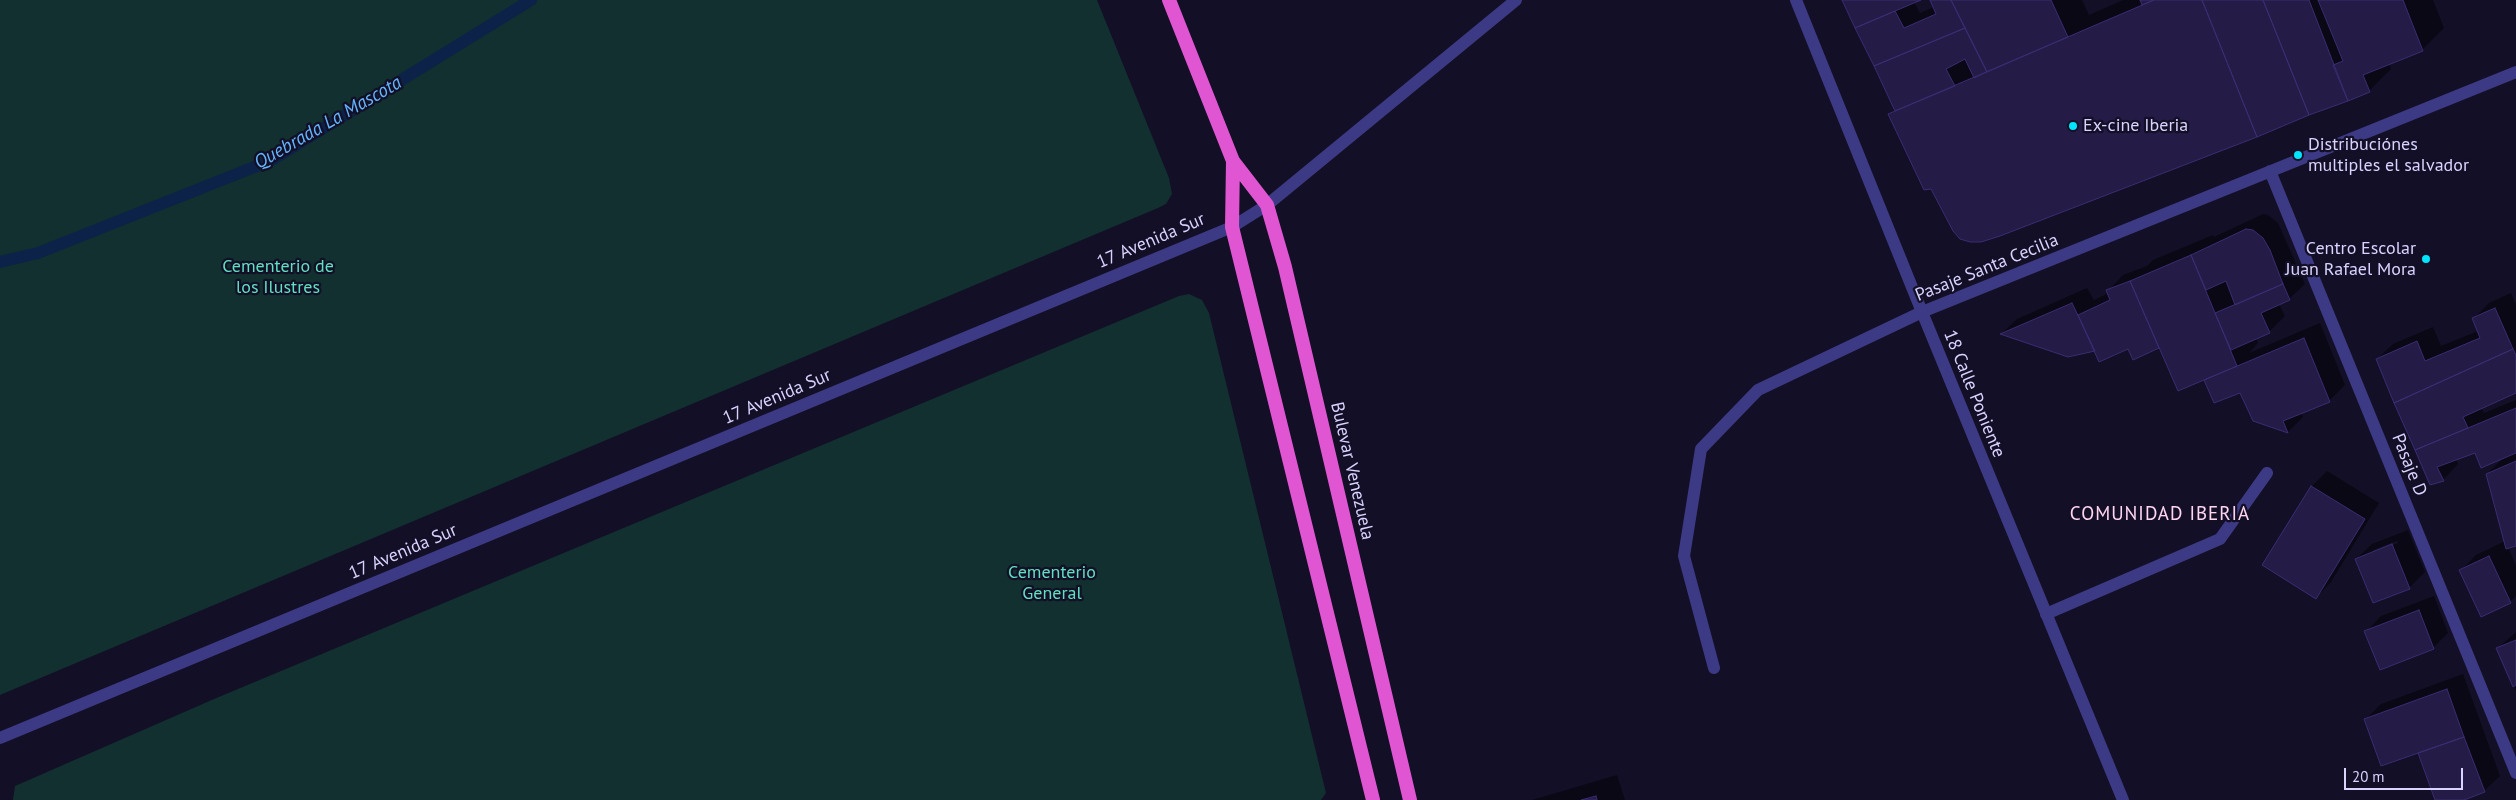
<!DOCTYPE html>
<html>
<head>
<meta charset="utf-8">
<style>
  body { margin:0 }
  #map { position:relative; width:2516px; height:800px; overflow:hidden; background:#130f26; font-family:"PT Sans",sans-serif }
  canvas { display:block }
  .scale { position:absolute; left:2344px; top:768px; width:119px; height:22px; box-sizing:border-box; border:2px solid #d9d4ff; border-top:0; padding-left:6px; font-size:15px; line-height:18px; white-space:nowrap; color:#d9d4ff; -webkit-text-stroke:4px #130f26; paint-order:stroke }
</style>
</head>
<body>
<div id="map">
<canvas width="2516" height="800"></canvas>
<div class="scale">20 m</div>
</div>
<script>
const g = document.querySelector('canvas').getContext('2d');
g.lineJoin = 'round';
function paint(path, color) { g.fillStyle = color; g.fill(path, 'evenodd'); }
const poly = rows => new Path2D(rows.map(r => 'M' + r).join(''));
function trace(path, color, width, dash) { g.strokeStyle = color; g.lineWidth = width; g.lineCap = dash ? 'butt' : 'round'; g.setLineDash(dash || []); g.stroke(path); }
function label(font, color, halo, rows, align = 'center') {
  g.font = font + ' "PT Sans",sans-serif'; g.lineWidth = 4.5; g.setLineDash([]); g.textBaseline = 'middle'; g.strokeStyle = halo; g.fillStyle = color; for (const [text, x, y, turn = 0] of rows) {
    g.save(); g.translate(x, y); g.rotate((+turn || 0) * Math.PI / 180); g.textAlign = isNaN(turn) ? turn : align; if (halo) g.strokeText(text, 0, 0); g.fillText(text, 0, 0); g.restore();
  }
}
const green = poly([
  [0,0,1097,0,1169,178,1172,194,1166,204,1158,208,0,695],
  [1189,294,1202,300,1209,313,1326,793,1321,800,13,800,15,786,214,699,1179,296]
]);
const shadow = poly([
  [1844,0,1918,0,1914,2,1920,13,1934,7,1931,0,2082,0,2089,15,2123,0,2433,0,2444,28,2422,50,2389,63,2391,69,2369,91,1932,188,1890,114,1896,108],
  [2263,214,2268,215,2278,223,2305,284,2289,299,2279,304,2285,316,2269,332,2256,338,2258,343,2249,353,2320,323,2345,385,2330,400,2301,412,2303,417,2288,432,2254,420,2240,391,2215,402,2204,379,2160,347,2133,359,2129,347,2095,349,2002,333,2017,319,2087,288,2094,300,2109,293,2108,291,2123,275,2147,266,2153,260,2213,235,2214,237],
  [2511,293,2516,305,2516,392,2481,407,2484,413,2516,400,2516,544,2508,547,2516,566,2516,596,2510,602,2461,570,2476,555,2505,541,2487,474,2505,456,2476,452,2456,459,2458,464,2443,480,2377,359,2393,344,2433,327,2441,346,2478,331,2474,318,2489,303],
  [2327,471,2379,503,2331,582,2316,598,2312,486],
  [2408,530,2425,572,2410,587,2373,602,2356,559,2372,544],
  [2397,541,2398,543,2373,553,2373,550],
  [2434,596,2448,633,2433,648,2366,632,2381,616],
  [2516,632,2516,691,2497,649],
  [2463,674,2500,776,2484,791,2461,800,2437,800,2419,752,2365,720,2381,704],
  [1617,775,1625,800,1532,800]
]);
const stream = poly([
  [0,262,38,253,272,160,531,0]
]);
const building = poly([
  [1842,0,1921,0,1855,28,1842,0],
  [1930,0,1951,0,1965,28,1874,66,1855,28,1895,11,1904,28,1936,14,1930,0],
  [1951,0,2051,0,2068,37,1987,72,1951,0],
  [2140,0,2154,0,2142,5,2140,0],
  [2154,0,2202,0,2257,137,2000,236,1981,242,1970,242,1960,239,1953,231,1931,189,1924,190,1888,114,2154,0],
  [2202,0,2263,0,2309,115,2257,137,2202,0],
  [2263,0,2309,0,2348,101,2309,115,2263,0],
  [2318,0,2403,0,2423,51,2363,75,2370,92,2348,101,2333,65,2343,61,2318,0],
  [1965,28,1987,72,1974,78,1965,59,1946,69,1955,86,1895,111,1874,66,1965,28],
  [2246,229,2253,230,2263,238,2270,250,2283,284,2235,305,2226,281,2206,290,2191,255,2246,229],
  [2191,255,2237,366,2178,391,2130,281,2191,255],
  [2130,281,2159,348,2133,360,2128,349,2099,362,2078,315,2110,300,2106,290,2130,281],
  [2283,284,2290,300,2261,313,2270,333,2231,350,2215,313,2283,284],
  [2072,303,2095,351,2068,357,2000,334,2072,303],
  [2495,308,2513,349,2394,403,2376,359,2417,341,2425,361,2480,338,2472,318,2495,308],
  [2304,338,2330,402,2283,421,2288,433,2253,421,2240,393,2214,403,2204,380,2304,338],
  [2513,349,2516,355,2516,393,2463,417,2468,428,2415,450,2394,403,2513,349],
  [2516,408,2516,453,2481,468,2475,453,2437,467,2444,481,2430,485,2415,450,2516,408],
  [2516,461,2516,546,2506,549,2486,474,2516,461],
  [2311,486,2365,519,2316,599,2262,565,2311,486],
  [2392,544,2410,589,2373,603,2355,559,2392,544],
  [2489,556,2511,603,2481,617,2459,570,2489,556],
  [2419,610,2434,649,2380,670,2364,631,2419,610],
  [2516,640,2516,685,2513,687,2496,648,2516,640],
  [2447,689,2464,737,2381,766,2364,719,2447,689],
  [2464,737,2485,792,2464,800,2435,800,2418,753,2464,737],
  [1596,796,1597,800,1581,800,1596,796]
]);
const minor = poly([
  [2270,171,2516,773],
  [2046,614,2220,539,2267,473],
  [1714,668,1684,556,1701,449,1758,390,1922,312,2516,72],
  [0,738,1232,227,1267,205,1516,0]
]);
const tertiary = poly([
  [1796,0,1922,312,2123,800]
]);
const trunk = poly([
  [1169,0,1233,161,1232,227,1373,800],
  [1233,161,1267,205,1285,267,1410,800]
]);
const markers = [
  [2073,126,5,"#00e5ff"],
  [2298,155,5,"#00e5ff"],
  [2426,259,5,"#00e5ff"]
];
const poiNames = [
  ["Ex-cine Iberia",2083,126],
  ["Distribuciónes",2308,145],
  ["multiples el salvador",2308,166],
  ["Centro Escolar",2416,249,"right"],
  ["Juan Rafael Mora",2416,270,"right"]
];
const streetNames = [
  ["17 Avenida Sur",1151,241,-23],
  ["Pasaje Santa Cecilia",1987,268,-22],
  ["18 Calle Poniente",1974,394,68],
  ["17 Avenida Sur",777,397,-23],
  ["Pasaje D",2409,465,68],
  ["Bulevar Venezuela",1352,471,77],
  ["17 Avenida Sur",403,552,-23]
];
const parkNames = [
  ["Cementerio de",278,267],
  ["los Ilustres",278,288],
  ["Cementerio",1052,573],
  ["General",1052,594]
];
const waterNames = [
  ["Quebrada La Mascota",328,123,-30]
];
const neighbourhoodNames = [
  ["COMUNIDAD IBERIA",2160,515]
];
paint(green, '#12302f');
paint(shadow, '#0007');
trace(stream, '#0c2248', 12);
paint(building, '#241b47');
trace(building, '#3b2d73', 1);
trace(minor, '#3d3a85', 12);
trace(tertiary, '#3d3a85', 12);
trace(trunk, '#e055d1', 14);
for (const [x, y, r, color] of markers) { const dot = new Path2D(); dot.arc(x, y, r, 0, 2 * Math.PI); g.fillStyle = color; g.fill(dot); trace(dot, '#130f26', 2); }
label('18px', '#d9d4ff', '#130f26', poiNames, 'left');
label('18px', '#d9d4ff', '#130f26', streetNames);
label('18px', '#5fe0c0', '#130f26', parkNames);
label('italic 19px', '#62b6ff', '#130f26', waterNames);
g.letterSpacing = '1px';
label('19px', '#ffd6f0', '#130f26', neighbourhoodNames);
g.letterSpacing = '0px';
</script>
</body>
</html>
